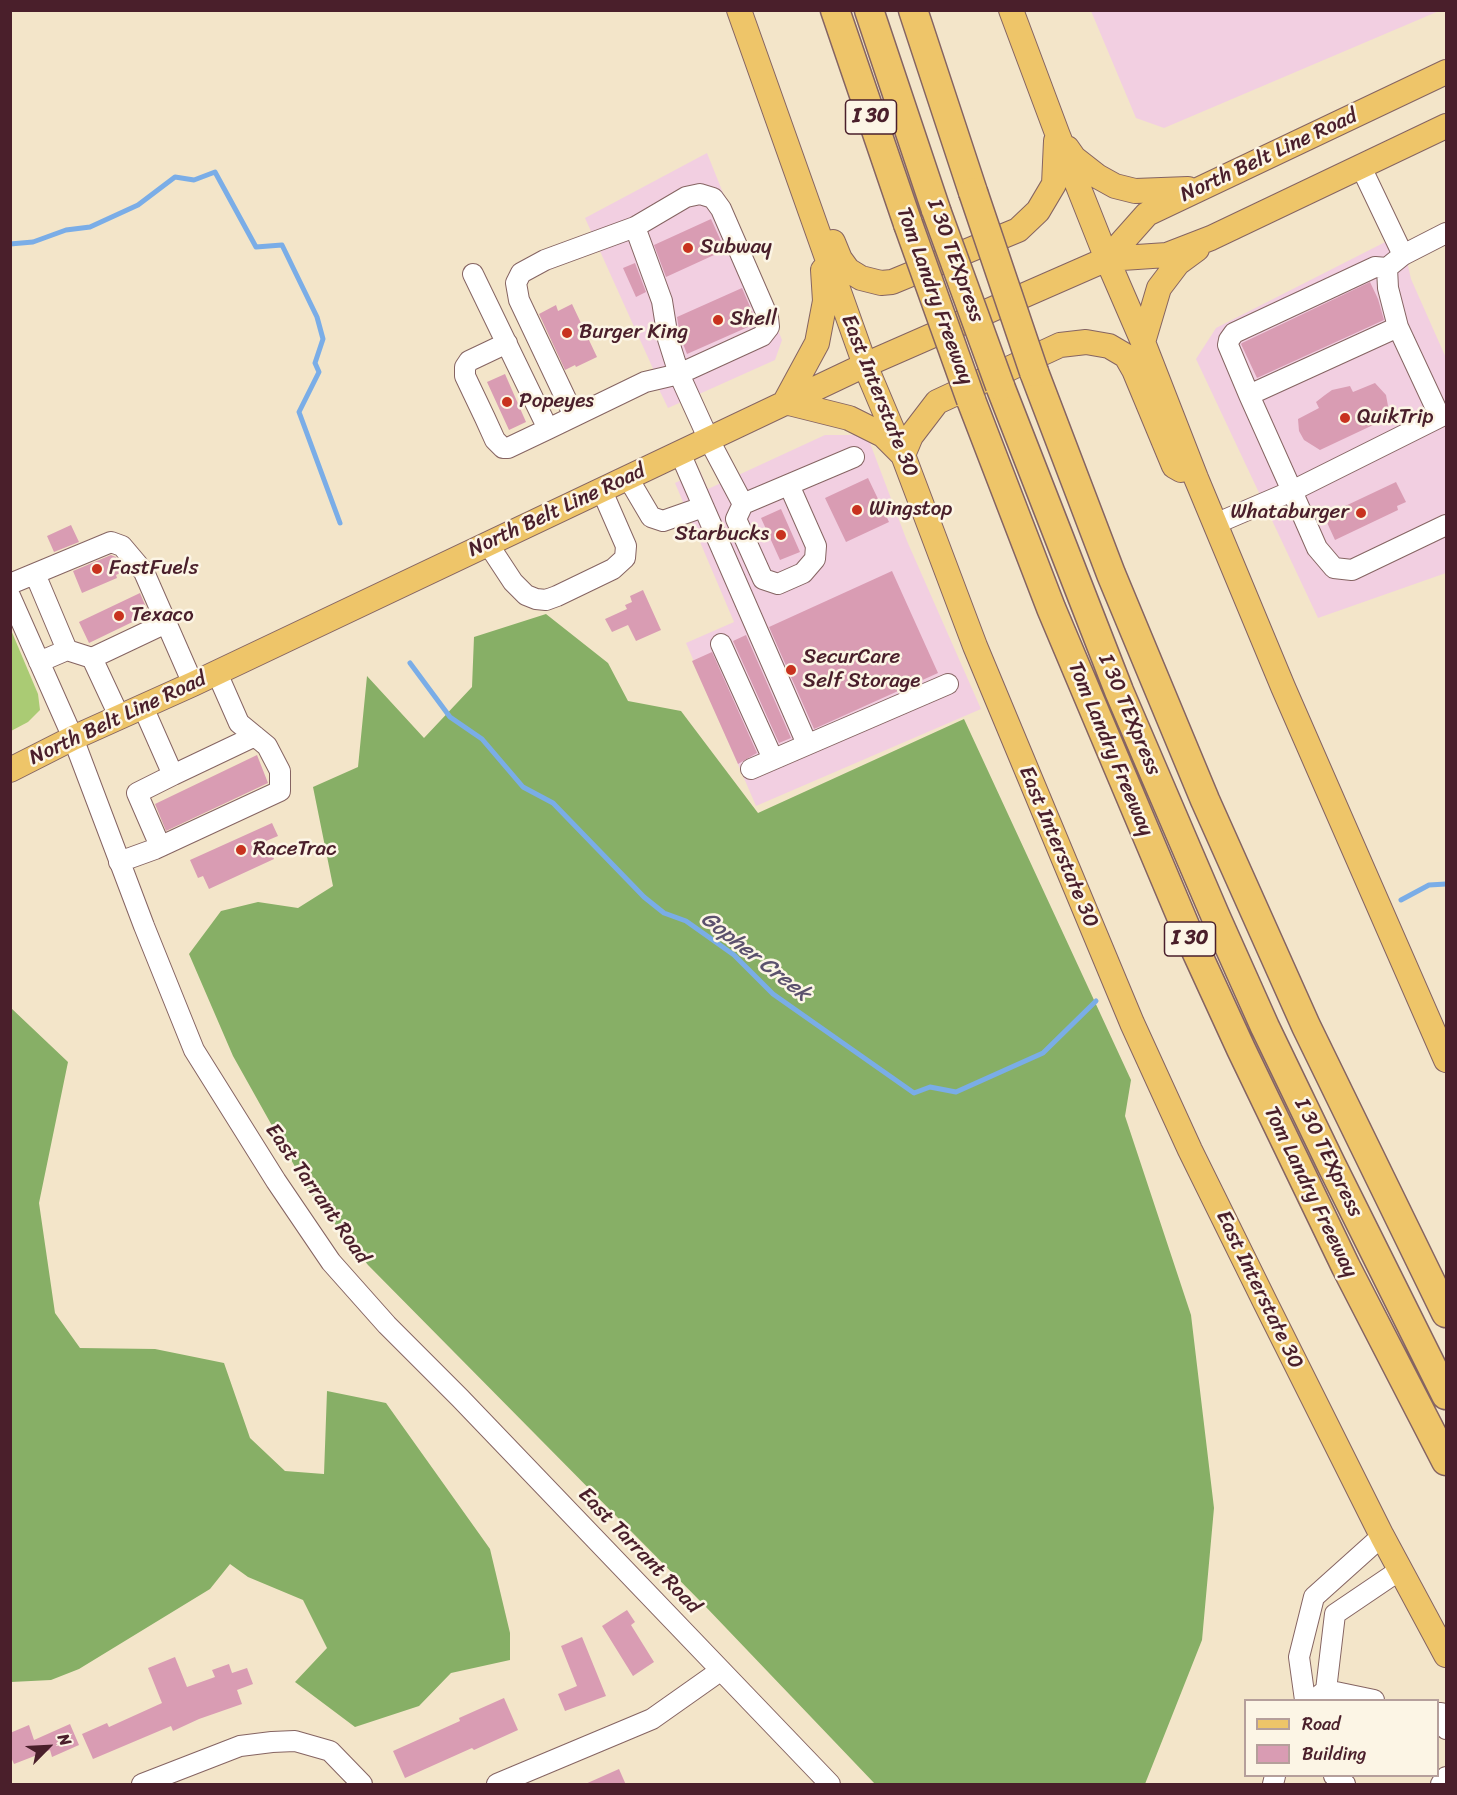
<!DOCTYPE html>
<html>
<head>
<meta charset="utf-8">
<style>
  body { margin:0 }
  #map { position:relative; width:1457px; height:1795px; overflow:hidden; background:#f3e5c9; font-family:Sriracha,sans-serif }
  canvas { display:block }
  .frame { position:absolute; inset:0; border:12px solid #4a1f2b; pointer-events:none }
  .legend { position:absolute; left:1244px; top:1699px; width:195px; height:78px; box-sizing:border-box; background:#fcf5e5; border:2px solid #b59f9b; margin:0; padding:8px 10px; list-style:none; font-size:18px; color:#4a1f2b }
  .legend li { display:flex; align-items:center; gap:12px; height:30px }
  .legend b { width:30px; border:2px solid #b59f9b }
  .north { position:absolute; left:18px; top:1717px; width:60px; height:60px; -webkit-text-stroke:4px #fcf5e5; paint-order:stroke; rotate:66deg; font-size:16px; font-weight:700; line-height:24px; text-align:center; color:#4a1f2b }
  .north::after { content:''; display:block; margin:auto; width:21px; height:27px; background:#4a1f2b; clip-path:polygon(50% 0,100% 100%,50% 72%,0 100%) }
</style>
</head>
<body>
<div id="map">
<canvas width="1457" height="1795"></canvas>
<div class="frame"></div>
<ul class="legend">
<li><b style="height:8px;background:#eec569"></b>Road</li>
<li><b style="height:16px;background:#d99cb3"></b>Building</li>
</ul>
<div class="north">N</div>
</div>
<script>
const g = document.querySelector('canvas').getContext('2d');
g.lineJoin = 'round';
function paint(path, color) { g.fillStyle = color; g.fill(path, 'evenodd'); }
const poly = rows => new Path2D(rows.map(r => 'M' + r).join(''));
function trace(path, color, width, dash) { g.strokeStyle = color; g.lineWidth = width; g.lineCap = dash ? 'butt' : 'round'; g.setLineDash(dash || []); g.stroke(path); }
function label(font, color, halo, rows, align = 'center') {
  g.font = font + ' Sriracha,sans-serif'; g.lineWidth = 5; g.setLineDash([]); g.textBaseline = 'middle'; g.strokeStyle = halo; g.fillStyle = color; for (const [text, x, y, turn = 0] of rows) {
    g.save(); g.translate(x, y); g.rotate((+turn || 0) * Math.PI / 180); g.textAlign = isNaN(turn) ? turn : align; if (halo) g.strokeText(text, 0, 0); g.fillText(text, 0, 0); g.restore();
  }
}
const built = poly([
  [1091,11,1439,11,1164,128,1136,118],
  [707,153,782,340,775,360,668,408,652,375,655,373,585,218],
  [1401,234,1411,279,1446,358,1446,573,1318,618,1196,359,1216,328],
  [825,435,867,435,907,541,981,709,756,806,686,643,734,622,675,483,700,471,708,489]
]);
const green = poly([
  [11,630,38,694,40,710,28,722,11,731]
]);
const forest = poly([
  [546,614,608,663,628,701,681,711,758,813,964,719,1131,1080,1125,1116,1191,1315,1214,1508,1202,1640,1145,1784,875,1784,705,1606,368,1265,308,1190,233,1056,189,954,221,911,258,902,298,908,333,886,313,787,358,767,367,676,424,738,472,687,474,637],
  [11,1008,68,1062,39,1203,55,1313,80,1348,155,1349,224,1363,250,1438,285,1471,324,1474,327,1391,386,1403,490,1549,510,1633,510,1660,451,1673,419,1706,355,1727,295,1682,327,1648,303,1600,248,1577,230,1564,210,1589,79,1669,51,1680,11,1682]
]);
const stream = poly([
  [10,244,33,242,66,230,90,227,138,205,175,177,194,180,215,172,256,247,282,245,317,317,323,339,315,363,319,372,299,412,340,523],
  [410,663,450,717,482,739,523,787,553,803,644,897,664,913,686,921,734,955,773,994,914,1093,930,1087,956,1092,1043,1053,1096,1001],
  [1401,900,1429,885,1446,884]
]);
const building = poly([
  [711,219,725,250,666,277,654,245],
  [635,263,646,292,636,297,623,268],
  [1370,282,1378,299,1384,320,1257,378,1241,344,1242,343],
  [742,288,757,323,687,354,680,336,677,317],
  [572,304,597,357,576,367,575,365,565,370,539,314,556,305,558,311],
  [505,374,526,422,509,430,487,382],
  [1375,383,1386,395,1388,406,1386,414,1388,418,1320,450,1304,440,1299,431,1298,419,1319,408,1316,402,1325,395,1332,390,1350,386,1353,392],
  [868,478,889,522,846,542,825,498],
  [1396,482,1406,502,1397,506,1398,510,1335,540,1324,516],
  [781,509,800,552,780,560,761,518],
  [71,525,79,542,54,552,47,536],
  [111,555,116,557,122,572,116,575,117,578,82,593,73,571],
  [892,571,938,673,814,729,769,627],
  [643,590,661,630,636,641,628,625,612,632,605,619,627,609,625,605,632,602,630,596],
  [140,593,149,614,89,643,79,622],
  [746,635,791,738,779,743,733,641],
  [712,652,757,753,738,764,692,661],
  [257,755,268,783,166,831,155,804],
  [272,823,278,836,266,841,274,859,209,889,203,876,198,878,190,860],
  [627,1610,635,1622,631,1625,654,1662,633,1676,602,1626],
  [582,1637,606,1696,565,1711,558,1694,577,1686,561,1646],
  [175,1657,187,1687,215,1677,212,1670,229,1664,232,1673,247,1668,253,1684,237,1690,242,1704,199,1719,173,1731,171,1726,93,1759,82,1734,107,1723,109,1727,162,1703,148,1668],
  [504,1698,518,1730,474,1750,472,1748,405,1778,393,1751,460,1721,459,1718],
  [70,1724,79,1745,52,1757,50,1750,14,1764,10,1755,10,1733,29,1725,34,1740],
  [619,1769,626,1785,583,1785]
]);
const minor = poly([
  [1361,167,1403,255],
  [635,227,662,301,668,339,679,374,709,440,743,504,736,519,763,579,778,584,803,573,815,559,816,546,789,485],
  [473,274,548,429],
  [1398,327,1249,395,1292,491,1440,417,1398,327,1388,288,1387,268,1403,255,1446,233],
  [507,343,469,361,465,367,465,376,485,418,495,440,503,448,508,448,548,429,645,382,679,374,762,336,769,327,768,317,721,209,713,198,700,194,686,197,635,227,545,260,521,273,516,283,519,300,574,416],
  [1249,395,1228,345,1229,340,1234,333,1375,267,1387,268],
  [680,453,807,744],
  [628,478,651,517,663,521,703,507],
  [743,504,854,457],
  [1215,524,1292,491,1317,548,1334,568,1352,570,1446,525],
  [488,544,513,582,526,595,536,599,546,600,557,596,613,569,625,558,626,546,602,491],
  [35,574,67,650],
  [10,584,111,542,122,546,144,572,193,684],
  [10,596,73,738,144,926,194,1050,276,1181,331,1262,387,1325,460,1398,830,1784],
  [721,644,773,759],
  [92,658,166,623],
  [39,662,67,650,92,658,120,718],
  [143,707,173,775,255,736],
  [751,769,948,684],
  [160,846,137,793,173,775],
  [119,862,155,849,280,791,280,771,267,746,239,723,217,673],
  [1326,1690,1374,1700],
  [1305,1700,1299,1657,1314,1597,1382,1536],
  [1314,1700,1326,1690,1335,1614,1400,1570],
  [1438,1713,1441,1713,1446,1729],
  [1334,1776,1345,1784],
  [142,1784,240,1746,272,1742,295,1741,330,1751,362,1784],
  [497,1784,652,1719,720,1671],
  [1273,1784,1275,1776],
  [1441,1784,1446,1777]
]);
const major = poly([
  [739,10,865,365,903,455,975,646,1132,1023,1190,1150,1265,1302,1382,1536,1446,1655],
  [1011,10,1057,133,1107,259,1143,342,1196,478,1283,687,1446,1060],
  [1067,148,1074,158,1097,176,1115,186,1135,191,1188,189],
  [833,242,840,259,848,270,861,278,881,283,892,282,1018,230,1038,211,1054,184,1056,141],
  [1107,259,1147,214,1446,72],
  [1143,342,1159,288,1178,263,1197,249],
  [785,402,849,418,883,435,903,455,911,436,937,402,1060,345,1086,342,1109,346,1126,356,1134,370,1174,466,1181,470],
  [785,402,817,343,825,301,823,270],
  [10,770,73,738,193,684,865,365,1107,259,1167,255,1211,238,1446,126]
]);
const highway = poly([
  [835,10,908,224],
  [869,10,936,210],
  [913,10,973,192],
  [1034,372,1111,574,1205,800,1306,1026,1446,1313],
  [1000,386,1119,691,1215,915,1265,1027,1331,1164,1446,1395],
  [971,400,1051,608,1191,940,1241,1049,1346,1267,1446,1461]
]);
const highwayBridge = poly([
  [973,192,1034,372],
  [936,210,1000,386],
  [908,224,971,400]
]);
const markers = [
  [688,248,6,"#c8321e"],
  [718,320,6,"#c8321e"],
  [567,333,6,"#c8321e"],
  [507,402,6,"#c8321e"],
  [1345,418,6,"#c8321e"],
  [857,510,6,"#c8321e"],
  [1361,513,6,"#c8321e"],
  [781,535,6,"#c8321e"],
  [97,569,6,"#c8321e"],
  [119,616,6,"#c8321e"],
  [791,670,6,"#c8321e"],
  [241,850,6,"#c8321e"]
];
const shields = [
  [871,117,51],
  [1190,939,51]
];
const shieldNames = [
  ["I 30",871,117],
  ["I 30",1190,939]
];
const streetNames = [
  ["North Belt Line Road",1269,156,-25],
  ["I 30 TEXpress",955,261,70],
  ["Tom Landry Freeway",934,296,70],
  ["East Interstate 30",879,396,68],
  ["North Belt Line Road",557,511,-25],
  ["I 30 TEXpress",1129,715,67],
  ["North Belt Line Road",118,719,-25],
  ["Tom Landry Freeway",1110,749,67],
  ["East Interstate 30",1058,847,67],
  ["I 30 TEXpress",1328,1158,64],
  ["Tom Landry Freeway",1310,1192,64],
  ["East Tarrant Road",317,1194,55],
  ["East Interstate 30",1259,1290,64],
  ["East Tarrant Road",639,1551,46]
];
const poiNames = [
  ["Subway",700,248],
  ["Shell",730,320],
  ["Burger King",579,333],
  ["Popeyes",519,402],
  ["QuikTrip",1357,418],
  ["Wingstop",869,510],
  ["Whataburger",1349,513,"right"],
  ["Starbucks",769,535,"right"],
  ["FastFuels",109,569],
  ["Texaco",131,616],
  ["SecurCare",803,658],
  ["Self Storage",803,682],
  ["RaceTrac",253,850]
];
const waterNames = [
  ["Gopher Creek",755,957,38]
];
paint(built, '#f2cfe1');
paint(green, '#aacb74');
paint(forest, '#87af66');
trace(stream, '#7aade7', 5);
paint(building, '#d99cb3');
trace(minor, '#856462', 22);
trace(major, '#856462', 26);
trace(highway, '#856462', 31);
trace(minor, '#fff', 20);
trace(major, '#eec569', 24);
trace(highway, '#eec569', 28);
trace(highwayBridge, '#856462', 31, []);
trace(highwayBridge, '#eec569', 28);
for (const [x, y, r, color] of markers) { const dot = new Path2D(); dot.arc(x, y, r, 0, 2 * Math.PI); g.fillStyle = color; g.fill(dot); trace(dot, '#fcf5e5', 2); }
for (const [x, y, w] of shields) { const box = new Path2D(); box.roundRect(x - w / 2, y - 17, w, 34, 4.5); g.fillStyle = '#fcf5e5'; g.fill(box); trace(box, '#4a1f2b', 1.5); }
label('bold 20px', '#4a1f2b', null, shieldNames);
label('21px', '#4a1f2b', '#fcf5e5', streetNames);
label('21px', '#4a1f2b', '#fcf5e5', poiNames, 'left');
label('italic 22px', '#5b516d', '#fcf5e5', waterNames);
</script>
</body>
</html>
